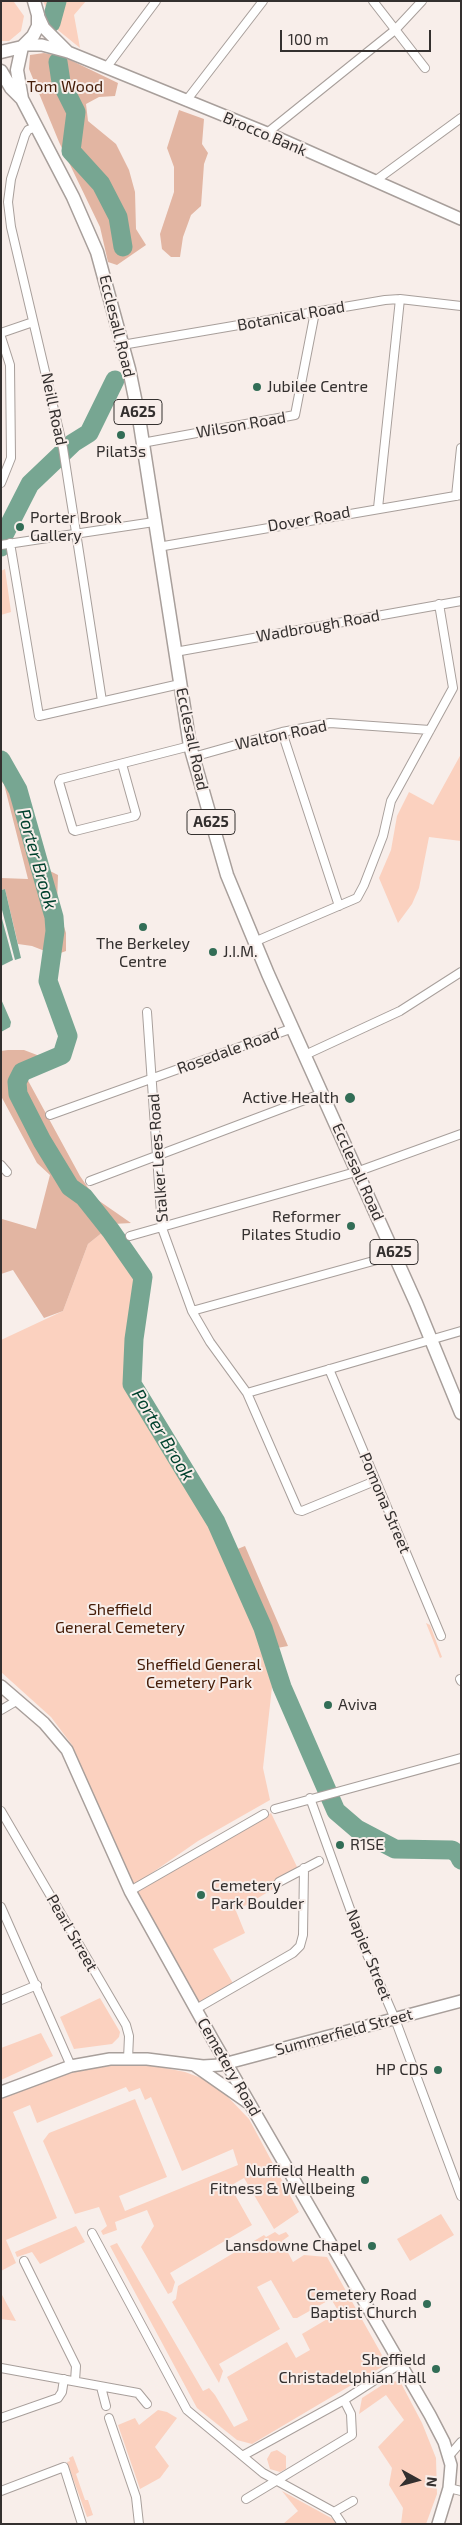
<!DOCTYPE html>
<html>
<head>
<meta charset="utf-8">
<style>
  body { margin:0 }
  #map { position:relative; width:462px; height:2525px; overflow:hidden; background:#f8eeea; font-family:"Exo 2",sans-serif }
  canvas { display:block }
  .frame { position:absolute; inset:0; border:2px solid #34302f; pointer-events:none }
  .north { position:absolute; left:392px; top:2455px; width:50px; height:50px; -webkit-text-stroke:4px #f8eeea; paint-order:stroke; rotate:97deg; font-size:14px; font-weight:700; line-height:20px; text-align:center; color:#34302f }
  .north::after { content:''; display:block; margin:auto; width:18px; height:22px; background:#34302f; clip-path:polygon(50% 0,100% 100%,50% 72%,0 100%) }
  .scale { position:absolute; left:280px; top:30px; width:151px; height:22px; box-sizing:border-box; border:2px solid #34302f; border-top:0; padding-left:6px; font-size:15px; line-height:18px; white-space:nowrap; color:#34302f; -webkit-text-stroke:4px #f8eeea; paint-order:stroke }
</style>
</head>
<body>
<div id="map">
<canvas width="462" height="2525"></canvas>
<div class="frame"></div>
<div class="north">N</div>
<div class="scale">100 m</div>
</div>
<script>
const g = document.querySelector('canvas').getContext('2d');
g.lineJoin = 'round';
function paint(path, color) { g.fillStyle = color; g.fill(path, 'evenodd'); }
const poly = rows => new Path2D(rows.map(r => 'M' + r).join(''));
function trace(path, color, width, dash) { g.strokeStyle = color; g.lineWidth = width; g.lineCap = dash ? 'butt' : 'round'; g.setLineDash(dash || []); g.stroke(path); }
function label(font, color, halo, rows, align = 'center') {
  g.font = font + ' "Exo 2",sans-serif'; g.lineWidth = 4; g.setLineDash([]); g.textBaseline = 'middle'; g.strokeStyle = halo; g.fillStyle = color; for (const [text, x, y, turn = 0] of rows) {
    g.save(); g.translate(x, y); g.rotate((+turn || 0) * Math.PI / 180); g.textAlign = isNaN(turn) ? turn : align; if (halo) g.strokeText(text, 0, 0); g.fillText(text, 0, 0); g.restore();
  }
}
const green = poly([
  [1,1,14,2,24,16,21,31,9,41,1,41],
  [43,1,86,1,74,15,80,48,48,22,47,10],
  [5,569,11,612,1,615,1,571],
  [461,754,461,841,429,837,419,888,412,904,398,923,379,878,391,850,397,816,409,792,433,805],
  [113,1224,138,1261,142,1282,133,1339,131,1384,202,1504,268,1663,272,1687,263,1768,270,1800,198,1841,133,1886,72,1745,51,1717,1,1672,1,1340,63,1311,88,1244],
  [426,1623,430,1625,442,1657,440,1658],
  [271,1813,300,1873,236,1911,245,1933,213,1949,234,1985,198,2005,136,1893],
  [100,1998,120,2032,119,2037,112,2044,74,2049,60,2017],
  [41,2033,53,2056,1,2080,1,2048],
  [121,2065,155,2066,185,2072,204,2079,226,2095,249,2119,299,2212,274,2229,244,2178,230,2186,252,2225,170,2273,175,2282,172,2292,168,2294,141,2247,154,2226,147,2210,115,2222,117,2230,103,2235,101,2231,107,2226,99,2207,75,2214,43,2141,49,2133,135,2099,167,2177,119,2196,125,2211,238,2165,233,2149,182,2171,151,2097,145,2100,140,2088,129,2092,126,2087,37,2123,30,2105,13,2112,57,2218,6,2240,16,2263,1,2271,1,2099,60,2076,91,2068],
  [441,2214,454,2235,410,2261,397,2239],
  [76,2226,85,2242,40,2264,32,2252,17,2257,15,2252],
  [275,2232,279,2235,286,2232,289,2236,282,2241,293,2262,304,2255,327,2257,387,2364,252,2444,237,2440,197,2408,110,2246,117,2243,203,2391,209,2388,215,2395,234,2427,248,2420,227,2377,287,2342,296,2358,310,2350,302,2334,339,2312,331,2299,297,2318,293,2318,271,2280,257,2287,280,2329,219,2364,223,2371,219,2383,172,2302,176,2299,178,2286,264,2235,266,2237],
  [1,2293,16,2321,1,2319],
  [390,2380,401,2383,422,2423,436,2458,437,2494,426,2524,401,2524,403,2508,389,2485,392,2468,378,2447,404,2420,386,2395,359,2414,362,2398],
  [158,2410,167,2412,177,2418,155,2447,169,2466,160,2478,140,2489,118,2425,135,2418,139,2425],
  [277,2450,286,2456,286,2469,280,2472,270,2469,267,2459,271,2452],
  [73,2456,79,2472,76,2474,85,2500,88,2500,93,2515,87,2517,67,2462,70,2461,69,2458],
  [282,2491,333,2519,337,2524,283,2524,298,2511]
]);
const forest = poly([
  [44,53,64,57,118,83,115,96,99,97,86,104,88,121,116,144,129,170,135,192,136,229,146,245,117,265,108,262,100,227,59,142,29,69,30,55],
  [179,110,204,119,202,144,208,153,204,164,201,206,191,215,183,237,180,257,171,257,162,249,160,234,174,192,174,167,167,148],
  [1,752,18,779,48,870,58,875,57,904,66,933,66,951,55,955,32,946,18,944,5,889,1,890,1,878,28,879,4,784,1,781],
  [8,1050,24,1050,37,1055,62,1058,25,1075,80,1176,95,1198,131,1223,113,1224,88,1244,63,1311,44,1318,13,1270,1,1274,2,1219,36,1229,50,1175,37,1163,1,1096,1,1051],
  [245,1546,288,1646,277,1648,235,1550]
]);
const water = poly([
  [5,889,21,958,15,960,1,906,1,890],
  [1,915,13,960,1,966],
  [49,967,55,984,46,988,46,968],
  [1,999,11,1022,10,1027,1,1032],
  [63,1012,73,1039,67,1056,61,1050,65,1036,57,1015]
]);
const river = poly([
  [51,23,57,1],
  [58,62,61,82,76,112,71,151,101,184,118,217,123,247],
  [1,547,4,535,30,484,73,443,89,433,115,380],
  [1,760,18,790,54,917,55,931,48,981,68,1036,62,1055,22,1072,17,1082,18,1094,42,1141,70,1187,84,1197,111,1231,143,1277,134,1339,132,1384,216,1522,263,1628,282,1687,336,1811,357,1829,395,1849,452,1850,458,1854,461,1860]
]);
const street = poly([
  [373,1,425,68],
  [106,68,156,1],
  [186,101,263,1],
  [36,127,28,130,25,135,11,179,8,202,11,227,63,448,102,701],
  [267,133,395,30,422,1],
  [375,181,461,118],
  [1,333,33,322],
  [1,337,10,365,11,458,1,483],
  [122,345,385,300,400,299,461,306],
  [142,443,295,415,315,312],
  [456,496,461,448],
  [378,508,400,299],
  [10,543,39,716,180,684],
  [1,545,154,522],
  [158,547,461,495],
  [175,652,461,601],
  [282,732,339,906],
  [193,757,282,732,330,723,430,730],
  [122,764,136,814,135,816,75,831,73,830,59,782,61,779,190,746],
  [254,942,357,898,364,885,383,836,391,801,453,688,439,604],
  [147,1012,162,1228,192,1311,210,1342,247,1393,298,1510,302,1511,375,1481],
  [305,1055,400,1011,461,972],
  [50,1115,293,1028],
  [1,1165,7,1172],
  [90,1181,323,1093],
  [130,1236,359,1171,461,1134],
  [192,1311,395,1255],
  [329,1369,441,1636],
  [247,1393,461,1331],
  [460,1679,461,1681],
  [1,1710,18,1700],
  [310,1798,363,1945,395,2019,461,2196],
  [275,1809,461,1758],
  [1,1811,126,2025,129,2036,128,2059],
  [279,1882,319,1861],
  [130,1891,264,1814],
  [1,1907,71,2066],
  [1,2000,37,1985],
  [196,2009,293,1953,300,1946,303,1935,304,1868],
  [92,2233,187,2410,263,2473,334,2512,342,2524],
  [24,2261,76,2366,75,2381],
  [1,2368,138,2393,147,2404],
  [101,2387,106,2406],
  [1,2418,58,2398,62,2392,64,2379],
  [109,2418,136,2497,139,2524],
  [244,2455,344,2400,400,2364],
  [449,2456,461,2442],
  [449,2488,461,2491],
  [1,2491,64,2467,82,2524],
  [246,2499,352,2435,351,2414,344,2400],
  [334,2512,353,2501]
]);
const secondary = poly([
  [38,15,44,28,68,52],
  [26,45,42,45,68,52,267,133,461,219],
  [1,1686,44,1723,67,1750,130,1891,213,2040,430,2415,444,2442,451,2465,449,2488,438,2524],
  [194,2065,247,2102],
  [1,2092,71,2066,110,2059,147,2059,203,2066,220,2065,461,2001]
]);
const primary = poly([
  [22,47,17,70,22,99,73,197,97,252,129,369,139,418,190,746,227,875,268,974,416,1303,461,1413],
  [1,52,22,47,33,36,38,26,38,15,34,1],
  [1,71,11,88,22,99]
]);
const markers = [
  [257,387,5,"#326d56"],
  [121,435,5,"#326d56"],
  [20,527,5,"#326d56"],
  [143,927,5,"#326d56"],
  [213,952,5,"#326d56"],
  [350,1098,6,"#326d56"],
  [351,1226,5,"#326d56"],
  [328,1705,5,"#326d56"],
  [340,1845,5,"#326d56"],
  [201,1895,5,"#326d56"],
  [438,2070,5,"#326d56"],
  [365,2180,5,"#326d56"],
  [372,2246,5,"#326d56"],
  [427,2304,5,"#326d56"],
  [436,2369,5,"#326d56"]
];
const shields = [
  [138,412,48],
  [211,822,48],
  [394,1252,48]
];
const shieldNames = [
  ["A625",138,412],
  ["A625",211,822],
  ["A625",394,1252]
];
const parkNames = [
  ["Tom Wood",65,87],
  ["Sheffield",120,1610],
  ["General Cemetery",120,1628],
  ["Sheffield General",199,1665],
  ["Cemetery Park",199,1683]
];
const streetNames = [
  ["Brocco Bank",265,134,23],
  ["Botanical Road",291,316,-10],
  ["Ecclesall Road",117,326,76],
  ["Neill Road",54,409,78],
  ["Wilson Road",241,425,-10],
  ["Dover Road",309,519,-10],
  ["Wadbrough Road",318,626,-10],
  ["Walton Road",281,735,-12],
  ["Ecclesall Road",192,739,78],
  ["Rosedale Road",228,1051,-20],
  ["Stalker Lees Road",158,1158,-94],
  ["Ecclesall Road",358,1172,66],
  ["Pomona Street",385,1503,67],
  ["Pearl Street",72,1933,60],
  ["Napier Street",369,1955,68],
  ["Summerfield Street",344,2032,-15],
  ["Cemetery Road",229,2067,60]
];
const poiNames = [
  ["Jubilee Centre",267,387,"left"],
  ["Pilat3s",121,452,"center"],
  ["Porter Brook",30,518,"left"],
  ["Gallery",30,536,"left"],
  ["The Berkeley",143,944,"center"],
  ["Centre",143,962,"center"],
  ["J.I.M.",223,952,"left"],
  ["Active Health",339,1098],
  ["Reformer",341,1217],
  ["Pilates Studio",341,1235],
  ["Aviva",338,1705,"left"],
  ["R1SE",350,1845,"left"],
  ["Cemetery",211,1886,"left"],
  ["Park Boulder",211,1904,"left"],
  ["HP CDS",428,2070],
  ["Nuffield Health",355,2171],
  ["Fitness & Wellbeing",355,2189],
  ["Lansdowne Chapel",362,2246],
  ["Cemetery Road",417,2295],
  ["Baptist Church",417,2313],
  ["Sheffield",426,2360],
  ["Christadelphian Hall",426,2378]
];
const waterNames = [
  ["Porter Brook",37,859,74],
  ["Porter Brook",163,1435,59]
];
paint(green, '#fbd1bf');
paint(forest, '#e2b5a2');
paint(water, '#77a692');
trace(river, '#77a692', 19);
trace(street, '#a89f9b', 10);
trace(secondary, '#a89f9b', 14);
trace(primary, '#a89f9b', 15);
trace(street, '#fff', 8);
trace(secondary, '#fff', 11);
trace(primary, '#fff', 12);
for (const [x, y, r, color] of markers) { const dot = new Path2D(); dot.arc(x, y, r, 0, 2 * Math.PI); g.fillStyle = color; g.fill(dot); trace(dot, '#f8eeea', 2); }
for (const [x, y, w] of shields) { const box = new Path2D(); box.roundRect(x - w / 2, y - 12.5, w, 25, 4); g.fillStyle = '#f8eeea'; g.fill(box); trace(box, '#34302f', 1); }
label('bold 15px', '#34302f', null, shieldNames);
label('16px', '#451c07', '#f8eeea', parkNames);
label('16px', '#34302f', '#f8eeea', streetNames);
label('16px', '#34302f', '#f8eeea', poiNames, 'right');
label('italic 18px', '#00422e', '#f8eeea', waterNames);
</script>
</body>
</html>
